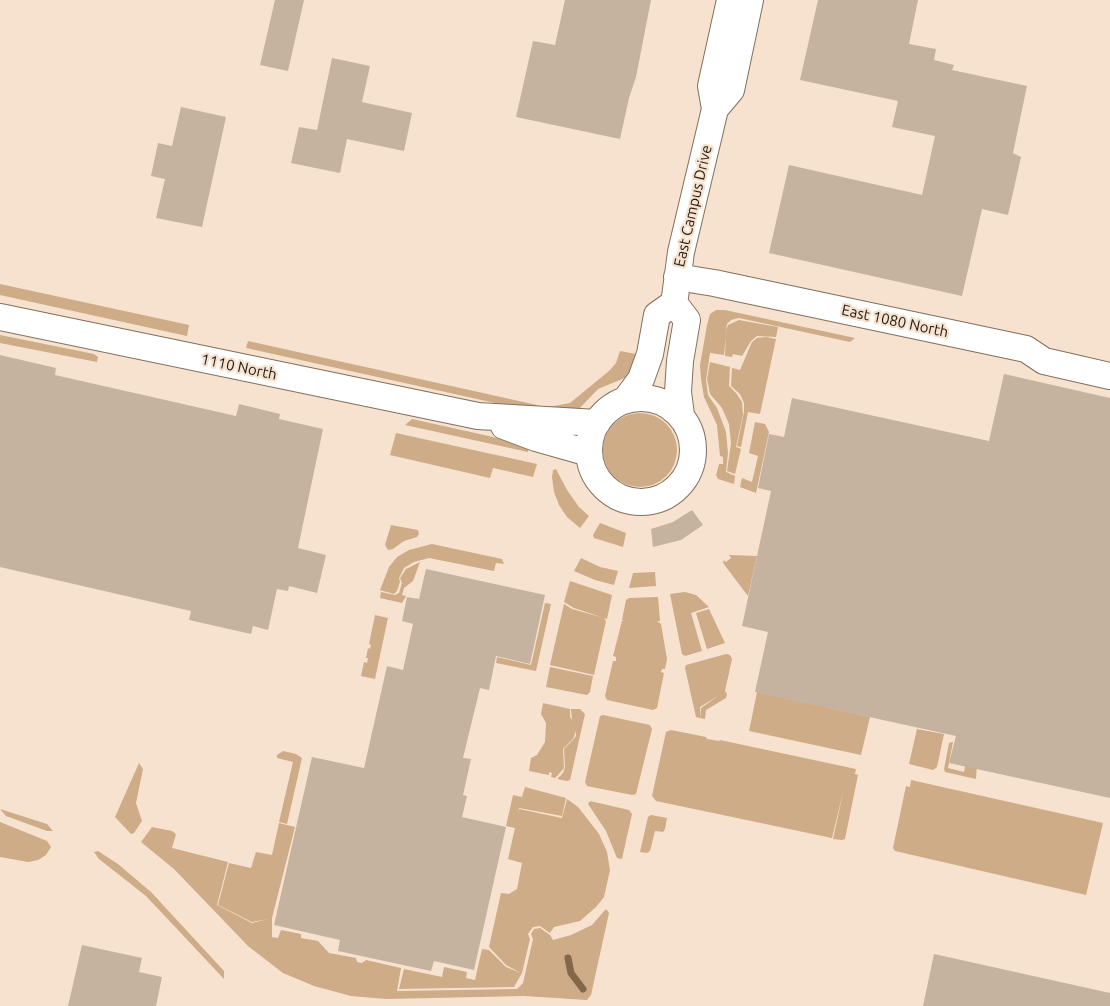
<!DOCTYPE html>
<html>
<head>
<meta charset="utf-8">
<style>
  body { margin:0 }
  canvas { display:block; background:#f6e2ce }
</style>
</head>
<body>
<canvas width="1110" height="1006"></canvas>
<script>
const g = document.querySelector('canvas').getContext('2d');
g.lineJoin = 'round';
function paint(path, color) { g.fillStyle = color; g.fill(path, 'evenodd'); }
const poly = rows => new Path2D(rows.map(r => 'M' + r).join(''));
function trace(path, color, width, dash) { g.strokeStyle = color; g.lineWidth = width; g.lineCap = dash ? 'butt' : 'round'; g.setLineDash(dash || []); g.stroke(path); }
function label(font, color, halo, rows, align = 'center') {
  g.font = font + ' Ubuntu,sans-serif'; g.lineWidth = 4.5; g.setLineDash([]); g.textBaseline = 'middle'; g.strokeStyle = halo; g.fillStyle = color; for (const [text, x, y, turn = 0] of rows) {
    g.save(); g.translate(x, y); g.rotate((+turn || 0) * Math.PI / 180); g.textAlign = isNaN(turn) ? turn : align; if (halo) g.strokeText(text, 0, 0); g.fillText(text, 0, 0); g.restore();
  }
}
const green = poly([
  [0,284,189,325,187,336,0,295],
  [716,310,725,310,855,338,850,342,739,318,731,320,727,324,724,355,710,353,706,380,708,395,717,408,726,432,728,453,726,472,735,476,734,484,718,479,716,475,719,464,723,464,723,457,720,456,717,425,704,397,701,379,700,365,707,325,710,314],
  [739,320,778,327,776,337,757,336,751,341,742,356,733,354,732,357,725,356,726,331,728,325],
  [0,335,94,354,98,357,97,362,0,343],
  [766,337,776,339,760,414,748,412,741,447,737,446,744,412,744,403,740,394,731,386,732,368,740,370,752,342,757,338],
  [248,341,537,405,536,412,246,348],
  [620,351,641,355,627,377,598,389,579,409,548,414,549,407,570,403,609,371,616,363],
  [710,362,730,367,729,386,736,393,742,402,743,415,736,447,741,449,735,474,727,471,731,443,729,424,722,408,710,394,707,379],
  '603 450a37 37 0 1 1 74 0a37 37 0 1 1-74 0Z',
  [412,419,529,445,528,452,405,425],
  [755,422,765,424,769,432,756,493,740,487,742,478,752,482,758,456,749,453],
  [396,433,537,464,533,477,493,468,490,478,390,455],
  [556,469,567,490,579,507,589,516,580,528,567,517,559,505,554,492,552,477,553,470],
  [600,523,626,533,623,547,594,538,593,535],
  [391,525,418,530,419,534,417,537,404,541,393,549,388,550,385,545],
  [432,544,502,559,504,564,496,563,494,571,429,558,414,562,404,568,399,578,400,582,397,591,394,594,380,590,389,567,397,557,409,550],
  [729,555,757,556,748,596,723,563,724,560,726,562,731,558],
  [581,558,600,567,618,571,614,585,595,580,574,571],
  [420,562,413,581,404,588,402,595,406,596,402,603,380,598,381,592,395,595,399,593,402,583,400,578,406,569],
  [655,572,656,586,629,588,633,573],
  [570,581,612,595,607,619,574,608,564,602],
  [685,592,696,595,709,607,691,613,702,651,685,656,682,654,670,594],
  [629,598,658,597,660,621,635,621,657,621,661,624,667,659,665,669,662,669,661,672,664,673,657,708,653,710,607,700,605,696,613,661,616,661,616,657,613,656,622,621,624,621,622,620,626,600],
  [545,603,551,604,536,671,496,663,497,657,531,665],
  [564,604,572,609,604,618,606,621,594,675,550,665],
  [709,609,725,643,707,649,696,613],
  [375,615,388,618,375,679,361,676,364,662,367,663,368,658,366,658,368,648,370,649,371,645,369,644],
  [726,654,730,655,732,659,725,691,727,694,726,698,706,710,705,719,700,718,701,708,718,696,700,707,700,718,696,717,685,668,686,665],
  [550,667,593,676,590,692,587,695,546,687],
  [757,692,870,717,861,755,749,731],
  [543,703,570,709,570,717,572,720,571,709,580,709,585,714,570,780,567,781,557,779,563,773,565,767,564,749,573,740,576,736,576,731,573,739,563,749,564,768,558,775,555,778,551,777,552,773,549,772,549,775,529,771,531,758,537,755,545,742,546,723,541,714],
  [603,715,650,725,652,729,636,794,632,795,587,786,585,782,600,716],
  [917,729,944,734,937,767,933,770,909,764],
  [671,730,706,737,707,739,719,741,720,740,856,769,855,774,858,775,845,839,842,840,833,839,844,788,832,838,656,801,652,796,666,732],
  [952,742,953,742,948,768,964,772,966,762,977,764,976,779,945,772,944,769,949,743],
  [283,751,296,754,302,758,287,824,279,822,293,762,277,758,277,755],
  [139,763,143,769,136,803,142,821,134,833,131,834,115,817],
  [911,780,1103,823,1086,895,895,851,893,848,906,786,910,787],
  [525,787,566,798,562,816,519,808,517,817,519,809,562,818,567,799,578,807,586,817,599,834,607,852,610,870,604,897,596,907,580,921,554,927,550,933,540,926,533,927,528,934,530,939,522,973,514,987,399,989,404,969,442,977,444,967,467,972,466,978,475,980,482,949,489,950,506,967,521,973,506,965,489,947,501,893,509,894,517,889,522,863,508,859,515,828,506,826,513,795,522,797],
  [590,801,629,810,632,814,622,859,617,858,606,831,588,804],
  [0,809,47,824,53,831,47,831,6,816],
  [651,815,667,818,665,829,663,832,655,831,650,851,647,853,640,852,648,817],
  [0,822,47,841,51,847,46,855,38,860,28,862,0,857],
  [279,823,295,827,272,918,272,937,278,938,281,930,301,934,301,938,318,941,329,953,356,958,357,962,362,963,366,960,401,968,397,991,517,989,523,983,533,939,531,934,534,929,540,928,550,935,553,940,571,935,592,925,606,909,609,913,591,995,587,1000,524,996,386,999,351,996,314,986,283,973,248,946,174,869,141,842,152,827,172,831,176,834,172,848,228,862,217,905,252,923,268,919,252,922,218,905,229,863,251,868,256,852,272,855],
  [98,851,118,864,151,892,224,971,224,979,146,896,99,859,94,852]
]);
const stream = poly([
  [568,958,571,973,583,989]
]);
const building = poly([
  [275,0,304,0,288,71,260,65],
  [565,0,651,0,636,77,629,98,620,139,516,117,533,41,555,45],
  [818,0,918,0,909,44,936,49,934,60,954,65,952,70,1027,86,1013,153,1021,157,1008,215,982,209,962,296,769,253,789,165,922,195,935,136,892,127,898,101,800,80],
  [332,58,370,66,362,102,412,113,404,151,347,139,340,173,291,163,299,127,317,130],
  [181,107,226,117,202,227,156,218,165,179,151,176,158,143,172,146],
  [0,355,56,368,55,375,236,416,239,404,280,414,279,419,323,429,298,548,326,555,317,593,289,586,288,591,277,589,268,630,253,626,251,634,189,620,191,611,0,567],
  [1004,374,1110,398,1110,798,949,763,956,736,755,692,768,632,742,626,771,491,758,488,769,434,784,437,792,398,989,441],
  [692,510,703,525,681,540,653,547,651,529,673,522],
  [426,569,545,595,530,664,496,656,489,690,480,688,463,758,471,759,463,795,467,796,462,817,506,827,474,970,434,961,431,971,338,951,340,940,274,925,312,757,364,768,387,666,403,670,413,624,402,621,407,597,419,599],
  [82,945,142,958,139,972,162,977,156,1006,68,1006],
  [934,954,1110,993,1110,1006,923,1006]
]);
const minor = poly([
  [715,109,731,90,750,0],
  [677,277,714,283,1026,349,1044,361,1110,376],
  [0,317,478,416,597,423],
  '589 450a52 52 0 1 1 104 0a52 52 0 1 1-104 0Z',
  [627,398,641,379,650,354,657,315,674,303],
  [681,415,678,392,680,361,687,320,674,303,675,297,681,252,715,109,711,86,730,0],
  [504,426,536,438,589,453]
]);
const streetNames = [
  ["East Campus Drive",693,206,-77],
  ["East 1080 North",895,321,12],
  ["1110 North",239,367,12]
];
paint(green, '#ceac87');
trace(stream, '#826749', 7);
paint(building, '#c5b39f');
trace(minor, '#81705d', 28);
trace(minor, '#fff', 26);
label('15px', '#221b13', '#f6e2ce', streetNames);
</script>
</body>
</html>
